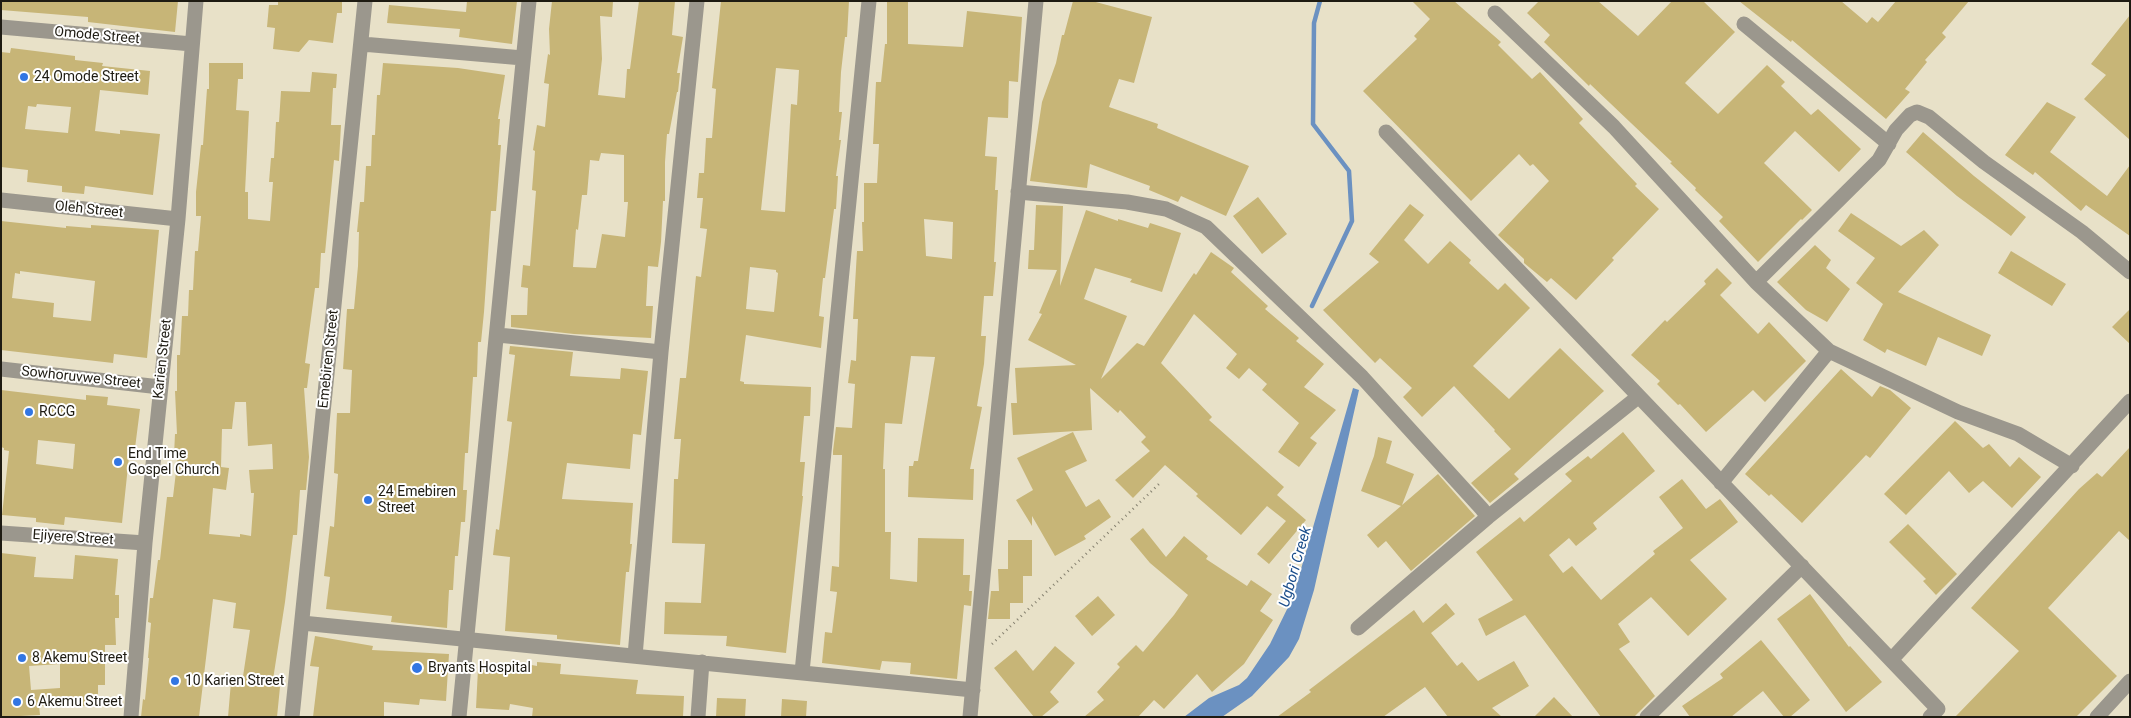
<!DOCTYPE html>
<html>
<head>
<meta charset="utf-8">
<style>
  body { margin:0 }
  #map { position:relative; width:2131px; height:718px; overflow:hidden; background:#e8e1c8; font-family:Roboto,sans-serif }
  canvas { display:block }
  .frame { position:absolute; inset:0; border:2px solid #1e1b12; pointer-events:none }
</style>
</head>
<body>
<div id="map">
<canvas width="2131" height="718"></canvas>
<div class="frame"></div>
</div>
<script>
const g = document.querySelector('canvas').getContext('2d');
g.lineJoin = 'round';
function paint(path, color) { g.fillStyle = color; g.fill(path, 'evenodd'); }
const poly = rows => new Path2D(rows.map(r => 'M' + r).join(''));
function trace(path, color, width, dash) { g.strokeStyle = color; g.lineWidth = width; g.lineCap = dash ? 'butt' : 'round'; g.setLineDash(dash || []); g.stroke(path); }
function label(font, color, halo, rows, align = 'center') {
  g.font = font + ' Roboto,sans-serif'; g.lineWidth = 4; g.setLineDash([]); g.textBaseline = 'middle'; g.strokeStyle = halo; g.fillStyle = color; for (const [text, x, y, turn = 0] of rows) {
    g.save(); g.translate(x, y); g.rotate((+turn || 0) * Math.PI / 180); g.textAlign = isNaN(turn) ? turn : align; if (halo) g.strokeText(text, 0, 0); g.fillText(text, 0, 0); g.restore();
  }
}
const water = poly([
  [1353,388,1359,390,1314,590,1299,639,1289,657,1252,696,1222,717,1184,717,1209,698,1239,685,1247,678,1270,644,1293,597]
]);
const stream = poly([
  [1312,306,1352,221,1349,171,1313,124,1314,23,1320,1]
]);
const building = poly([
  [1,1,178,1,175,32,88,22,88,17,1,10],
  [278,1,342,1,342,13,337,13,333,43,309,40,299,52,273,49,275,28,267,27,269,5,278,5],
  [467,1,517,1,512,44,459,37,460,29,387,23,389,5,466,12],
  [552,1,613,1,612,17,600,16,602,59,598,95,625,98,627,69,630,69,639,1,675,1,672,35,683,37,677,73,680,73,678,92,677,92,669,134,667,134,665,162,665,201,663,201,661,242,658,267,648,266,646,306,653,306,651,338,574,334,511,327,511,315,527,315,528,288,521,287,523,265,530,266,536,191,532,190,535,151,533,150,537,125,545,127,549,84,544,83,548,54,550,55,549,29],
  [601,153,624,155,624,202,628,202,625,237,602,234,596,268,573,267,576,229,578,230,582,195,587,195,590,160,599,161],
  [721,1,849,1,847,37,845,37,841,72,839,112,842,112,839,140,841,140,836,176,838,176,836,209,834,209,825,278,823,278,819,316,824,317,821,348,746,335,740,381,744,382,744,384,811,387,810,416,804,416,800,462,805,462,802,496,803,496,786,653,726,646,727,636,664,634,665,602,701,603,705,544,672,543,674,479,678,479,681,439,674,439,680,378,686,378,696,276,701,277,707,229,700,228,703,198,697,198,699,173,704,173,706,138,712,138,716,89,712,88],
  [776,68,799,70,797,105,791,104,785,212,761,210],
  [750,267,776,270,776,272,778,273,774,312,746,309],
  [887,1,908,1,908,44,963,47,967,11,1022,17,1018,82,1009,81,1008,118,988,117,985,156,997,157,995,190,998,190,994,262,996,262,993,296,984,296,981,336,986,336,984,364,977,406,982,407,970,469,974,469,973,500,908,497,909,466,913,466,914,461,918,461,935,357,911,356,902,424,885,423,883,469,885,469,885,532,891,532,890,579,917,582,918,538,964,539,963,575,970,575,969,591,972,591,971,606,964,605,957,679,910,674,911,663,882,661,880,670,822,663,825,632,832,633,837,592,830,591,832,566,839,567,842,455,833,455,833,451,836,427,852,428,855,384,848,383,851,360,856,361,858,319,853,319,857,251,863,251,862,222,864,222,864,183,877,183,879,144,873,144,876,82,881,82,885,44,887,44],
  [924,219,953,222,952,259,926,256],
  [1073,1,1092,1,1152,17,1134,83,1119,79,1109,107,1158,124,1157,128,1249,166,1226,216,1181,196,1178,202,1149,190,1150,186,1090,164,1087,188,1030,181,1042,102,1056,63,1062,35,1064,35],
  [1412,1,1454,1,1501,42,1498,45,1532,79,1540,72,1583,119,1579,123,1637,184,1635,186,1659,209,1612,258,1614,260,1576,300,1551,278,1547,282,1524,263,1524,259,1498,235,1549,181,1533,164,1530,166,1519,154,1471,201,1363,91,1417,39,1414,36,1430,19],
  [1539,1,1598,1,1638,36,1672,1,1703,1,1735,32,1685,83,1718,114,1767,65,1785,82,1781,86,1811,115,1818,109,1861,149,1839,172,1795,131,1764,163,1812,210,1802,220,1801,219,1758,262,1719,221,1723,217,1695,190,1696,188,1670,163,1672,162,1590,84,1589,86,1544,42,1550,35,1527,13],
  [1739,1,1841,1,1867,23,1872,17,1878,22,1896,1,1969,1,1942,33,1946,37,1925,60,1927,62,1905,89,1910,92,1886,119,1792,40,1791,42],
  [2130,15,2130,140,2084,99,2106,75,2091,64],
  [11,48,75,56,75,60,103,63,102,66,150,71,148,95,100,90,95,131,120,134,120,130,160,134,153,195,85,186,84,194,62,192,62,186,27,182,28,170,1,167,1,52,10,53],
  [37,104,71,107,68,133,25,129,28,106,36,107],
  [209,63,243,63,243,79,238,79,236,110,249,111,245,192,248,192,248,219,270,221,273,182,269,182,271,158,274,158,276,122,279,122,281,91,310,92,312,72,337,74,336,88,333,88,331,125,341,125,339,161,334,160,325,253,321,253,319,288,315,288,305,363,310,364,307,388,304,388,309,457,306,490,300,490,297,535,293,535,285,602,272,686,280,687,277,717,228,717,231,682,242,683,250,630,233,628,236,603,213,599,199,717,141,717,143,699,145,700,149,658,148,658,151,623,148,622,150,598,153,598,158,560,160,560,167,497,173,497,178,455,174,455,175,434,177,434,175,391,177,391,177,355,180,355,182,316,188,316,189,290,193,290,195,251,198,251,201,216,196,216,196,192,201,145,203,145,207,89,209,89],
  [235,402,246,402,248,446,272,444,273,469,249,470,251,493,254,493,251,536,240,534,240,537,209,534,213,488,226,490,229,468,221,467,222,429,232,429],
  [383,63,458,68,505,75,498,119,500,119,498,145,501,145,496,211,491,211,484,312,481,342,478,342,477,377,473,377,468,453,465,453,463,490,467,490,465,522,461,522,458,556,455,556,453,590,449,590,447,628,391,622,392,616,326,609,330,577,324,576,330,526,334,527,338,474,334,473,337,413,350,413,352,370,343,369,347,309,354,309,358,266,359,232,357,232,360,202,364,202,366,166,371,166,372,135,375,135,377,95,380,95],
  [2047,102,2076,117,2050,152,2107,196,2130,165,2130,236,2086,205,2081,211,2035,172,2033,175,2005,155],
  [1923,132,1974,176,2026,217,2011,236,1957,196,1906,152],
  [1258,197,1287,234,1262,254,1233,216],
  [1410,204,1424,215,1404,240,1428,264,1450,241,1471,260,1469,263,1498,290,1505,283,1530,308,1473,366,1509,399,1560,348,1604,391,1514,474,1519,479,1490,503,1471,483,1511,449,1494,431,1495,430,1454,386,1422,417,1403,397,1412,388,1380,358,1375,363,1323,310,1379,262,1369,254],
  [1036,205,1063,206,1060,286,1086,210,1118,221,1118,219,1148,228,1150,223,1181,233,1162,292,1130,282,1132,279,1095,268,1084,299,1127,316,1101,379,1137,343,1144,346,1194,273,1196,275,1211,252,1234,268,1231,272,1268,306,1265,309,1299,338,1296,341,1324,364,1304,387,1336,410,1310,438,1317,443,1299,467,1278,452,1299,423,1262,390,1267,384,1249,368,1239,379,1226,368,1237,354,1194,314,1161,363,1212,417,1209,420,1284,487,1277,495,1306,520,1269,564,1257,554,1286,521,1267,506,1241,535,1196,496,1198,494,1165,465,1133,498,1115,480,1150,451,1141,442,1146,437,1120,410,1118,413,1090,388,1092,430,1013,435,1011,403,1017,403,1015,368,1076,365,1028,340,1042,314,1039,313,1057,270,1028,269,1029,250,1034,250],
  [1851,213,1901,246,1924,230,1939,245,1898,292,1991,335,1982,356,1938,337,1926,366,1887,349,1885,353,1863,340,1883,304,1856,283,1875,258,1838,231],
  [1,221,66,228,66,226,91,228,91,225,159,230,147,358,114,354,113,363,1,350],
  [20,271,95,281,91,321,53,317,54,303,12,298,15,273,20,274],
  [1815,245,1831,260,1826,268,1850,289,1827,322,1806,310,1777,282],
  [2011,251,2066,284,2052,306,1998,273],
  [1717,268,1732,283,1720,295,1758,334,1769,322,1806,361,1765,402,1753,390,1706,432,1680,404,1678,405,1657,384,1660,381,1631,355,1665,320,1667,322,1706,284,1704,281],
  [2130,309,2130,344,2112,327],
  [510,346,573,352,570,376,620,379,621,368,648,371,641,435,633,434,630,469,567,463,562,499,633,503,630,544,632,544,629,572,626,572,620,645,557,639,557,635,505,631,510,557,493,555,496,529,499,530,512,422,507,421,515,355,509,354],
  [1841,369,1872,397,1880,386,1890,390,1911,408,1870,458,1866,455,1802,523,1771,494,1769,496,1745,474],
  [1,390,86,400,86,395,108,397,107,405,140,409,135,448,130,447,122,523,65,517,64,525,36,522,36,518,2,515,9,451,4,450,4,448,1,447],
  [38,440,75,444,73,469,36,464],
  [1955,421,1983,448,1989,444,2010,467,2019,457,2041,477,2012,508,1983,481,1969,493,1949,471,1906,515,1884,494],
  [1073,432,1087,461,1065,471,1086,507,1099,499,1111,517,1084,536,1086,539,1055,556,1032,516,1032,526,1016,500,1033,490,1017,458],
  [1623,432,1655,471,1593,523,1597,529,1576,546,1569,538,1549,555,1563,573,1572,566,1601,600,1655,554,1653,551,1683,528,1659,497,1682,479,1706,509,1720,499,1738,522,1690,560,1727,599,1688,636,1651,597,1618,624,1630,642,1619,649,1655,696,1634,717,1601,717,1525,615,1486,636,1478,619,1513,600,1476,552,1520,517,1524,522,1572,481,1565,474,1588,456,1591,459],
  [1378,437,1392,441,1386,463,1414,474,1402,505,1438,474,1475,516,1411,571,1386,541,1378,548,1367,535,1401,506,1361,491,1374,456],
  [2130,447,2130,541,2119,531,2048,608,2117,676,2076,717,1955,717,2019,651,1971,608,2079,489,2097,473,2102,477],
  [1908,524,1957,574,1936,595,1923,581,1926,579,1889,542],
  [1143,528,1166,557,1184,536,1208,556,1206,559,1247,586,1251,580,1272,594,1260,611,1273,620,1244,664,1212,692,1197,674,1164,709,1154,700,1138,717,1084,717,1104,700,1097,692,1120,667,1117,664,1136,645,1143,652,1174,615,1188,595,1150,563,1130,539],
  [1008,540,1032,540,1032,576,1023,576,1023,603,1010,603,1010,619,988,619,991,591,999,591,998,569,1008,569],
  [1,553,36,557,34,577,73,579,75,555,118,559,115,595,119,595,119,618,115,618,116,645,105,645,105,685,98,685,98,706,39,706,40,715,1,717],
  [60,664,60,688,31,690,29,666],
  [1810,594,1849,647,1850,646,1882,682,1846,712,1777,619],
  [1098,596,1115,615,1092,636,1075,616],
  [1446,603,1455,614,1431,633,1457,666,1462,662,1478,681,1514,661,1529,686,1492,708,1502,717,1448,717,1425,687,1383,717,1277,717,1311,692,1309,690,1414,610,1423,623],
  [315,636,373,646,372,650,449,654,446,701,420,699,419,705,384,702,384,717,313,717,319,667,310,666],
  [1761,640,1810,700,1790,717,1784,717,1763,691,1731,717,1690,717,1682,706,1723,678,1720,674],
  [1055,646,1075,663,1050,692,1059,702,1041,717,1034,717,994,668,1016,650,1033,671],
  [537,662,561,664,560,674,638,680,636,694,684,696,683,717,532,717,533,708,510,704,509,710,476,708,478,669,501,671,501,667,520,668,521,663,537,666],
  [1554,697,1573,717,1534,717],
  [717,698,746,699,745,717,716,717],
  [782,699,807,701,806,717,781,717]
]);
const path = poly([
  [992,644,1159,484]
]);
const street = poly([
  [1495,13,1614,127,1756,282,1829,351,1958,412,2018,434,2072,466],
  [1744,24,1889,144],
  [1,27,192,44],
  [362,44,523,58],
  [1386,132,1938,709,1930,717],
  [1018,192,1127,202,1166,209,1206,227,1362,377,1482,509,1488,517,1638,397],
  [1,200,178,219],
  [1756,282,1879,160,1896,130,1910,115,1917,112,1929,117,1984,162,2082,232,2130,272],
  [498,335,661,352],
  [1,369,160,387],
  [1721,483,1829,351],
  [1,533,145,543],
  [302,623,973,690],
  [1358,628,1488,517],
  [635,656,661,352,697,1],
  [1892,659,2130,401],
  [802,672,869,1],
  [131,717,145,543,178,219,196,1],
  [292,717,365,1],
  [459,717,529,1],
  [698,717,702,662],
  [970,717,1036,1],
  [1647,717,1802,566],
  [2097,717,2130,681]
]);
const markers = [
  [24,77,5,"#3276e3"],
  [29,412,5,"#3276e3"],
  [118,462,5,"#3276e3"],
  [368,500,5,"#3276e3"],
  [22,658,5,"#3276e3"],
  [417,668,6,"#3276e3"],
  [175,681,5,"#3276e3"],
  [17,702,5,"#3276e3"]
];
const streetNames = [
  ["Omode Street",97,36,5],
  ["Oleh Street",89,210,6],
  ["Karien Street",163,359,-84],
  ["Emebiren Street",329,359,-84],
  ["Sowhoruvwe Street",81,378,6],
  ["Ejiyere Street",73,538,4]
];
const poiNames = [
  ["24 Omode Street",34,77],
  ["RCCG",39,412],
  ["End Time",128,454],
  ["Gospel Church",128,470],
  ["24 Emebiren",378,492],
  ["Street",378,508],
  ["8 Akemu Street",32,658],
  ["Bryants Hospital",428,668],
  ["10 Karien Street",185,681],
  ["6 Akemu Street",27,702]
];
const waterNames = [
  ["Ugbori Creek",1296,567,-74]
];
paint(water, '#6b91c1');
trace(stream, '#6b91c1', 4.5);
paint(building, '#c7b577');
trace(path, '#85806f', 2.5, [1, 4]);
trace(street, '#9b978d', 15);
for (const [x, y, r, color] of markers) { const dot = new Path2D(); dot.arc(x, y, r, 0, 2 * Math.PI); g.fillStyle = color; g.fill(dot); trace(dot, '#fff', 2); }
label('14px', '#1e1b12', '#fff', streetNames);
label('14px', '#1e1b12', '#fff', poiNames, 'left');
label('italic 15px', '#1b4e8b', '#fff', waterNames);
</script>
</body>
</html>
